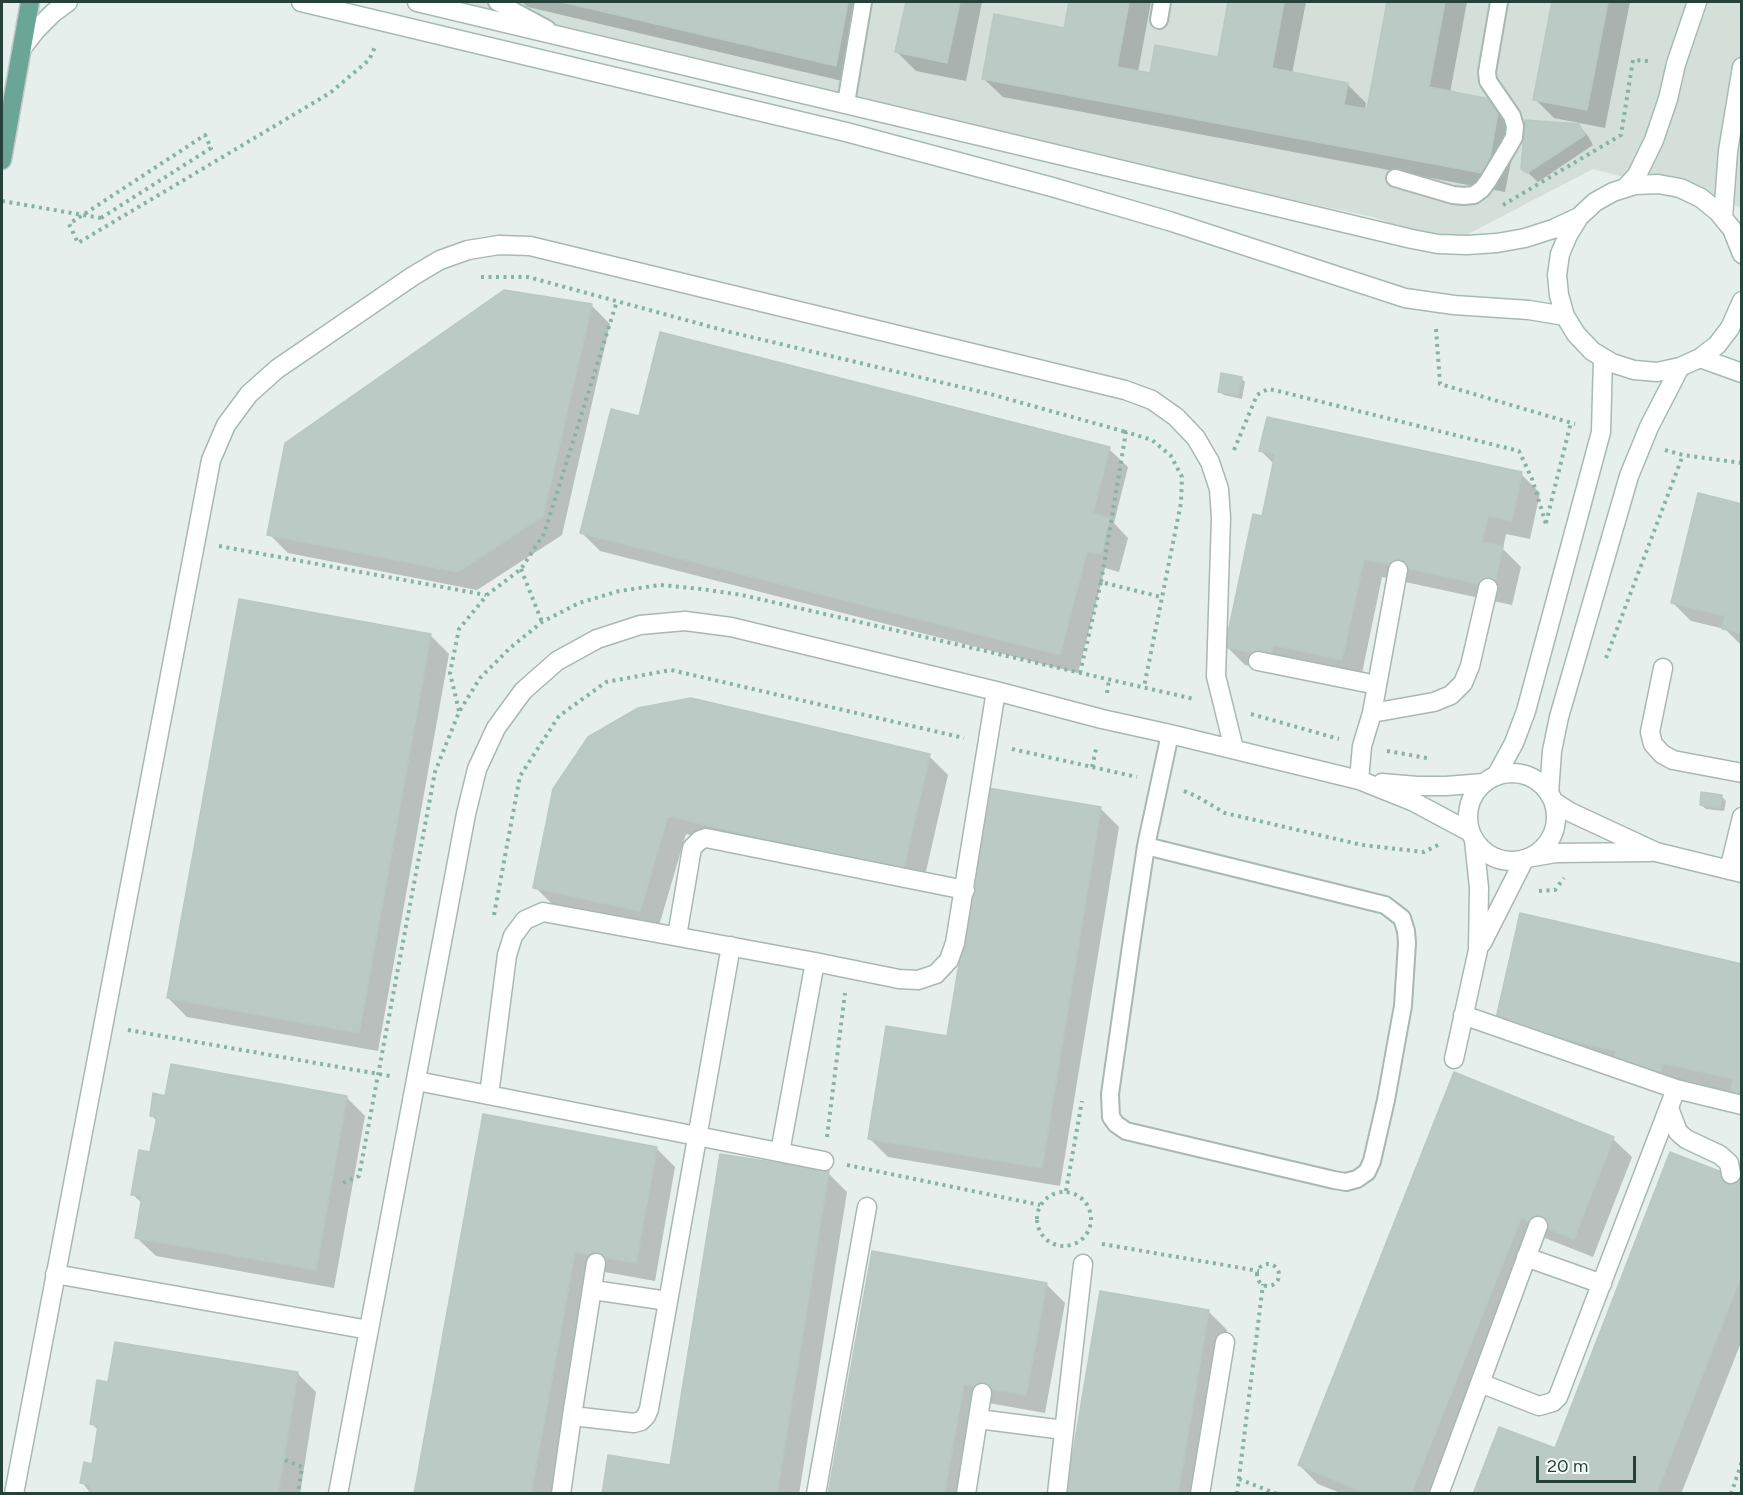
<!DOCTYPE html>
<html>
<head>
<meta charset="utf-8">
<style>
  body { margin:0 }
  #map { position:relative; width:1743px; height:1495px; overflow:hidden; background:#e6efeb; font-family:Figtree,sans-serif }
  canvas { display:block }
  .frame { position:absolute; inset:0; border:3px solid #24423a; pointer-events:none }
  .scale { position:absolute; left:1536px; top:1456px; width:100px; height:27px; box-sizing:border-box; border:3px solid #24423a; border-top:0; padding-left:8px; font-size:18px; line-height:21px; white-space:nowrap; color:#24423a; -webkit-text-stroke:4px #f7fbf9; paint-order:stroke }
</style>
</head>
<body>
<div id="map">
<canvas width="1743" height="1495"></canvas>
<div class="frame"></div>
<div class="scale">20 m</div>
</div>
<script>
const g = document.querySelector('canvas').getContext('2d');
g.lineJoin = 'round';
function paint(path, color) { g.fillStyle = color; g.fill(path, 'evenodd'); }
const poly = rows => new Path2D(rows.map(r => 'M' + r).join(''));
function trace(path, color, width, dash) { g.strokeStyle = color; g.lineWidth = width; g.lineCap = dash ? 'butt' : 'round'; g.setLineDash(dash || []); g.stroke(path); }
const built = poly([
  [453,2,1741,2,1741,207,1593,169,1449,244,1373,217,1057,150]
]);
const shadow = poly([
  [522,2,870,2,855,84,528,7],
  [907,2,982,2,966,81,916,71,897,52],
  [1071,2,1151,2,1138,72,1151,75,1219,58,1230,2,1306,2,1292,74,1347,84,1366,103,1365,110,1368,111,1389,2,1467,2,1450,93,1500,102,1519,121,1505,192,1003,97,984,79,1065,30],
  [1553,2,1630,2,1605,128,1554,118,1535,99],
  [1579,126,1588,136,1593,145,1538,182,1523,168],
  [591,305,610,324,562,535,477,590,288,553,269,534],
  [1241,378,1245,382,1242,399,1224,395,1219,391],
  [640,418,1109,449,1128,467,1114,523,1128,538,1119,572,1105,568,1078,673,600,551,581,532],
  [1261,451,1521,474,1540,493,1530,539,1506,534,1503,549,1521,567,1512,605,1382,577,1361,678,1289,675,1245,665,1226,646,1263,518,1274,464],
  [1742,506,1742,646,1725,629,1691,621,1672,602],
  [430,635,449,654,378,1051,187,1017,168,998],
  [929,756,948,775,922,889,686,834,658,929,554,906,535,887,555,789],
  [1721,796,1726,801,1724,811,1706,809,1701,805],
  [1100,808,1119,827,1060,1186,888,1157,869,1138,948,1038],
  [1742,965,1742,1101,1733,1093,1681,1081,1679,1092,1497,1022],
  [1455,1074,1613,1139,1632,1157,1593,1257,1540,1236,1437,1494,1343,1494,1318,1484,1299,1465],
  [166,1097,346,1097,365,1116,334,1288,156,1256,137,1238,143,1204,132,1194,152,1154,157,1121,151,1115],
  [484,1116,656,1148,675,1167,655,1281,594,1270,553,1494,416,1494],
  [828,1173,847,1192,799,1494,603,1494,671,1467],
  [1742,1181,1742,1340,1681,1494,1475,1494,1555,1450],
  [1046,1284,1065,1303,1045,1413,983,1402,966,1494,829,1494],
  [1208,1311,1227,1330,1199,1494,1068,1494],
  [297,1373,316,1392,300,1494,91,1494,82,1482,94,1466,99,1431,91,1423,110,1384]
]);
const building = poly([
  [562,2,848,2,836,66,562,2],
  [906,2,960,2,947,63,895,52,906,2],
  [1069,2,1129,2,1117,67,1150,73,1155,45,1218,57,1228,2,1284,2,1272,68,1348,83,1344,105,1367,109,1387,2,1445,2,1429,87,1500,101,1487,174,982,79,994,14,1064,28,1069,2],
  [1552,2,1608,2,1587,110,1533,100,1552,2],
  [1525,120,1579,124,1585,135,1527,173,1521,169,1525,120],
  [504,290,592,304,543,516,458,572,267,535,285,443,504,290],
  [660,332,1110,447,1093,513,1110,518,1101,554,1087,551,1060,655,580,533,611,409,639,416,660,332],
  [1221,373,1242,377,1238,395,1218,392,1221,373],
  [1267,417,1522,472,1512,521,1488,516,1482,542,1503,546,1494,587,1364,559,1342,660,1273,645,1271,657,1225,647,1253,514,1262,516,1275,454,1259,451,1267,417],
  [1698,493,1742,504,1742,633,1722,629,1725,616,1671,603,1698,493],
  [239,599,431,634,359,1033,167,998,239,599],
  [691,698,930,754,903,871,668,816,640,911,533,888,553,789,588,737,638,708,691,698],
  [988,788,1101,807,1042,1168,868,1139,886,1026,947,1036,988,788],
  [1701,792,1722,795,1720,808,1700,805,1701,792],
  [1520,913,1742,964,1742,1094,1730,1092,1733,1079,1663,1063,1660,1074,1613,1063,1616,1051,1495,1023,1520,913],
  [171,1064,347,1096,316,1270,135,1238,142,1196,131,1195,139,1150,150,1152,157,1117,150,1116,153,1093,165,1096,171,1064],
  [1454,1072,1614,1137,1574,1239,1521,1218,1411,1494,1368,1494,1298,1465,1454,1072],
  [483,1114,657,1147,636,1263,575,1252,531,1494,414,1494,483,1114],
  [1670,1152,1742,1180,1742,1274,1656,1494,1473,1494,1499,1427,1555,1448,1670,1152],
  [720,1154,829,1171,777,1494,602,1494,608,1455,670,1465,720,1154],
  [872,1251,1047,1283,1026,1395,964,1384,944,1494,828,1494,872,1251],
  [1100,1291,1209,1310,1178,1494,1066,1494,1100,1291],
  [115,1342,298,1372,278,1494,89,1494,91,1485,80,1483,84,1462,92,1464,98,1426,90,1424,97,1380,108,1382,115,1342]
]);
const path = poly([
  [1503,205,1621,135,1633,60,1649,61],
  [101,218,211,148,205,135,69,224,78,243,330,93,369,60,375,47],
  [481,277,528,277,730,332,990,394,1126,432],
  [1436,329,1440,384,1575,424],
  [1234,450,1257,395,1268,389,1274,390,1519,451,1532,479,1546,524],
  [1665,450,1683,455,1742,463],
  [1546,523,1571,422],
  [219,546,486,595],
  [521,569,542,622],
  [1101,582,1126,432,1152,440,1171,456,1182,477,1181,503,1144,687],
  [1606,658,1683,455],
  [1080,673,1101,582,1161,597],
  [1107,693,1109,679],
  [459,711,450,673,459,629,487,595,521,569,544,534,617,301],
  [1251,714,1339,739],
  [1012,749,1137,777],
  [1387,751,1427,758],
  [1092,767,1097,745],
  [1184,791,1196,796,1225,813,1362,845,1424,852,1438,845],
  [1539,891,1555,890,1564,878],
  [494,915,520,776,559,716,606,682,671,670,964,738],
  [128,1030,390,1076],
  [827,1137,845,993],
  [847,1165,1040,1205],
  [343,1183,359,1176,435,772,459,712,480,678,510,648,542,622,579,603,619,591,660,585,701,589,742,595,1194,699],
  [1066,1191,1082,1101],
  '1037 1219a27 27 0 1 1 54 0a27 27 0 1 1-54 0Z',
  [1102,1244,1259,1271],
  '1257 1275a11 11 0 1 1 22 0a11 11 0 1 1-22 0Z',
  [285,1460,302,1467,298,1494],
  [1239,1479,1277,1494],
  [1237,1494,1263,1284],
  [1731,1494,1742,1461]
]);
const lane = poly([
  [497,2,547,29],
  [1159,20,1162,2],
  [846,103,863,2],
  [1395,178,1453,195,1464,196,1474,195,1482,189,1488,181,1509,146,1514,137,1515,126,1512,116,1488,81,1487,72,1499,2],
  [1146,846,1385,905,1402,918,1406,931,1407,943,1403,1006,1398,1033,1386,1100,1372,1161,1367,1172,1357,1179,1346,1182,1334,1180,1126,1131,1116,1124,1111,1117,1110,1094,1132,939,1146,846,1170,734]
]);
const street = poly([
  [1258,661,1377,685],
  [1663,668,1650,732,1653,744,1662,754,1673,760,1742,773],
  [1372,713,1434,702,1451,695,1463,683,1470,666,1488,588],
  '1468 817a44 44 0 1 1 88 0a44 44 0 1 1-88 0Z',
  [1359,780,1362,746,1372,713,1398,570],
  [1382,783,1417,786,1446,786,1484,783],
  [1553,801,1570,812,1656,852,1742,873],
  [1532,857,1556,853,1651,852],
  [1729,870,1742,817],
  [677,936,692,848,700,840,706,838,965,890],
  [1482,943,1524,860],
  [1463,1015,1676,1089,1742,1105],
  [1454,1059,1478,950,1479,888,1474,840],
  [417,1081,824,1161],
  [489,1095,507,955,513,936,525,920,543,912,815,962,899,979,918,980,936,974,949,960,955,943,996,691],
  [1669,1108,1678,1132,1686,1139,1720,1155,1729,1163,1731,1174],
  [780,1152,815,962],
  [1526,1257,1602,1284],
  [55,1274,369,1330],
  [593,1290,668,1301],
  [1480,1383,1539,1406,1553,1402,1558,1397,1676,1089],
  [572,1416,634,1423,641,1421,646,1416,649,1409,731,946],
  [978,1419,1064,1430],
  [14,1494,211,460,226,425,249,394,277,369,413,276,440,260,468,250,499,245,530,246,1125,390,1152,400,1176,417,1196,438,1210,462,1219,489,1221,518,1216,676,1234,749],
  [338,1494,466,814,477,769,496,728,523,691,557,661,597,639,640,625,685,621,731,627,996,691,1102,719,1170,734,1359,780,1414,802,1470,832],
  [561,1494,572,1416,596,1263],
  [816,1494,867,1207],
  [966,1494,982,1393],
  [1057,1494,1083,1264],
  [1200,1494,1225,1342],
  [1439,1494,1538,1226]
]);
const secondary = poly([
  [301,2,846,132,1052,187,1169,221,1405,298,1454,305,1529,310,1565,316],
  [417,2,1412,239,1438,244,1467,245,1497,243,1525,238,1553,229,1579,217],
  [22,48,36,30,53,13,68,2],
  [1625,188,1637,175,1654,140,1668,99,1676,64,1697,2],
  [1723,218,1728,151,1742,67],
  [1742,254,1732,229,1718,212,1701,198,1680,188,1658,184,1635,185,1613,192,1595,202,1579,217,1568,235,1560,254,1557,275,1559,295,1565,316,1576,334,1592,351,1612,363,1634,370,1657,372,1680,367,1700,358,1717,345,1730,328,1742,301],
  [1700,358,1742,373],
  [1496,776,1514,743,1526,711,1601,432,1603,358],
  [1549,793,1552,751,1559,717,1629,476,1649,427,1680,367]
]);
const primary = poly([
  [2,160,30,2]
]);
const pathBridge = poly([
  [2,201,101,218]
]);
paint(built, '#d4dfda');
paint(shadow, '#0003');
paint(building, '#bbcac4');
trace(building, '#b8c9c2', 1.5);
trace(lane, '#a8b8b2', 20);
trace(street, '#a8b8b2', 21);
trace(secondary, '#a4bbb3', 21);
trace(primary, '#c2cac8', 21);
trace(path, '#86b3a5', 4, [3, 4.5]);
trace(lane, '#fff', 16);
trace(street, '#fff', 18);
trace(secondary, '#fff', 18);
trace(primary, '#6aa596', 18);
trace(pathBridge, '#86b3a5', 4, [3, 4.5]);
</script>
</body>
</html>
